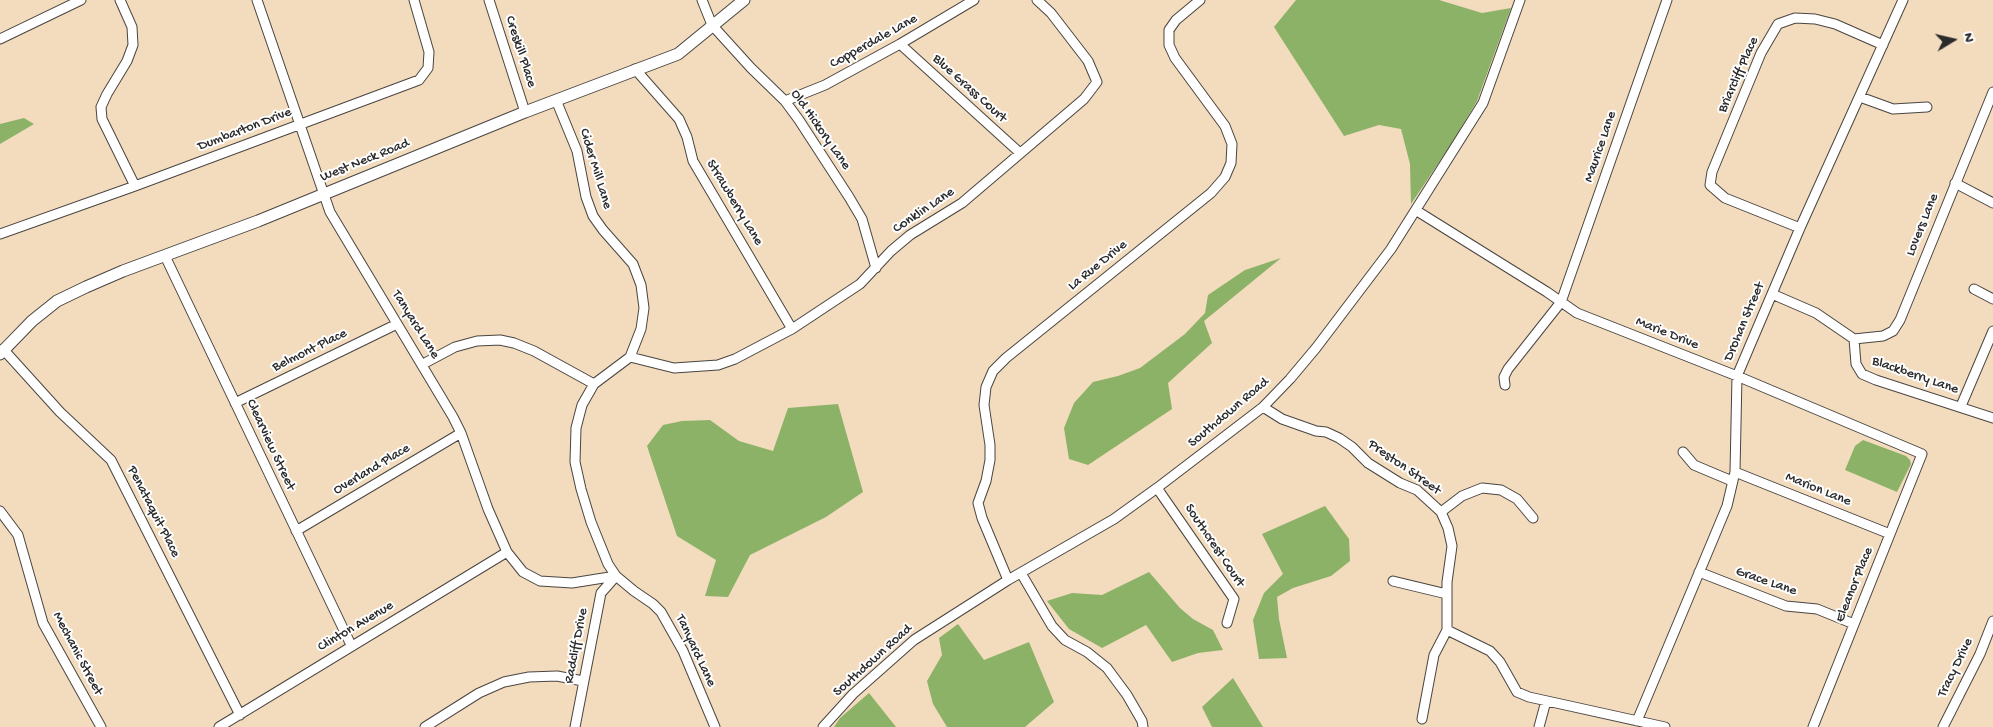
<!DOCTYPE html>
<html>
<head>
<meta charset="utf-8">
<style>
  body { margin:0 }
  #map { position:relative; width:1993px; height:727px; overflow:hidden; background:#f3dbbd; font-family:"Gochi Hand",sans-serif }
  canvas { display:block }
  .north { position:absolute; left:1928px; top:15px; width:50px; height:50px; -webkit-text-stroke:4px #fff; paint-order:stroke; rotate:81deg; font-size:14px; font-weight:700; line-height:20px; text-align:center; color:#2b2b2b }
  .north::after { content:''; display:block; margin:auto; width:18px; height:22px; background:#2b2b2b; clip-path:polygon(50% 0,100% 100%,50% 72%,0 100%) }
</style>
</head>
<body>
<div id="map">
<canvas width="1993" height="727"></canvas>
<div class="north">N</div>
</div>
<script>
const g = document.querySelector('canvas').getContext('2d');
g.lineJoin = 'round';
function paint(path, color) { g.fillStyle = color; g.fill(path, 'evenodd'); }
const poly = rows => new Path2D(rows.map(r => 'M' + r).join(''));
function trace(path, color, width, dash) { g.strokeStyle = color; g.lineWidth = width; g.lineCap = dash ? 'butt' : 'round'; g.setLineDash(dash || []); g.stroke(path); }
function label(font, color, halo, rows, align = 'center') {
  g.font = font + ' "Gochi Hand",sans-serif'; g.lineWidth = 4; g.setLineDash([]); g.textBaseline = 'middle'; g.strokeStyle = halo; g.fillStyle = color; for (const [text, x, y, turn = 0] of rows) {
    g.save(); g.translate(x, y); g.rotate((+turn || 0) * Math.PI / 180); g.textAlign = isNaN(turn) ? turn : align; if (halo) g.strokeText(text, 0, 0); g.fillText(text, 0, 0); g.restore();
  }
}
const forest = poly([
  [1296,0,1439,0,1482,13,1511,8,1477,101,1452,143,1411,204,1410,164,1401,129,1379,125,1344,136,1274,27],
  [24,118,34,124,0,144,0,124],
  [1281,258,1204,321,1212,343,1168,383,1172,409,1088,465,1069,459,1064,428,1074,403,1093,382,1118,376,1140,368,1185,334,1205,313,1208,295,1245,270],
  [838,404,863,492,826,517,750,555,728,597,705,596,716,560,677,536,647,446,663,425,682,421,710,420,739,441,773,451,788,408],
  [1863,440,1906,456,1910,460,1911,464,1897,492,1845,470,1855,446],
  [1325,506,1349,539,1350,561,1331,576,1293,588,1277,597,1279,619,1287,658,1259,659,1253,620,1264,593,1283,574,1262,534],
  [1149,572,1180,608,1193,619,1213,630,1223,650,1198,653,1172,662,1146,625,1102,648,1069,629,1047,601,1072,593,1102,595],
  [958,624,984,660,1029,642,1054,702,1025,727,947,727,933,704,927,681,942,655,939,638],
  [1233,678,1263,727,1212,727,1202,707],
  [869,693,896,727,834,727,840,718]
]);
const street = poly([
  [120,0,132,27,133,45,127,61,107,94,101,107,102,119,135,186],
  [257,0,330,212,453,417,461,433,488,509,507,552,523,572,540,581,572,583,616,576],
  [489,0,525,112],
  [702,0,712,25,751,68,785,101,799,120,849,197,862,219,876,268],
  [0,39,81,0],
  [900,44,1020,153],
  [635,69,679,119,687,137,693,161,792,329],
  [1860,97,1893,109,1927,107],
  [556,100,577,151,586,197,593,216,603,230,633,264,641,285,644,308,641,329,630,357,594,384,582,405,576,428,575,462,581,489,591,522,608,564,616,576,634,591,653,604,661,612,683,651,715,727],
  [785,101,825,85,900,44,974,0],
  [1955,183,1993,203],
  [1417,211,1547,292,1577,313,1737,376,1922,454,1813,727],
  [1800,228,1725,198,1710,185,1712,172,1761,53,1778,24,1795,18,1815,19,1835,24,1883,45],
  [0,234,135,186,419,80,428,68,429,52,414,0],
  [165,256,351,645],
  [1974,289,1993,299],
  [1772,294,1816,313,1854,339],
  [1854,339,1883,336,1893,331,1900,320,1993,92],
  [1854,339,1856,364,1862,374,1876,380,1993,418],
  [3,349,60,412,111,460,240,715],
  [630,357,674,368,718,365,735,359,792,329,860,284,891,251,910,235,962,203,1084,99,1097,82,1088,61,1051,13,1037,0],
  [423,364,455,347,477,341,500,340,514,343,534,351,594,384],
  [1505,385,1504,377,1508,369,1561,302,1667,0],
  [235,403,397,324],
  [1961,406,1993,331],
  [1263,407,1282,419,1316,431,1326,432,1339,438,1352,447,1368,463,1400,483,1417,490,1441,512,1448,528,1452,546,1447,582,1447,630,1490,651,1500,662,1517,692,1529,697,1665,727],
  [1683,452,1694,465,1732,481],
  [1735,472,1890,534],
  [1157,488,1234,599,1227,623],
  [0,511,18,535,43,623,101,727],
  [1441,512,1462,496,1482,488,1501,490,1517,499,1533,518],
  [296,531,461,433],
  [1699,572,1786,606,1817,609,1854,624],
  [1021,573,1052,626,1065,640,1087,652,1107,668,1127,695,1142,721,1143,727],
  [1008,580,982,518,978,503,986,481,990,460,990,445,984,405,986,387,993,371,1006,358,1211,193,1225,177,1231,163,1232,144,1225,126,1175,58,1169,45,1169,30,1176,20,1200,0],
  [1393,581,1447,594],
  [1422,719,1434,655,1447,630],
  [1637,721,1727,506,1735,472,1737,376,1800,228,1903,0],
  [219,727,507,552],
  [425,727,479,693,504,682,529,677,557,676,583,681],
  [575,727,601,593,616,576],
  [823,727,853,694,914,640,1008,580,1114,519,1157,488,1263,407,1290,379,1316,348,1391,249,1483,103,1520,0],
  [1539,727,1546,701],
  [1943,727,1980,654,1993,621]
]);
const secondary = poly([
  [0,354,32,321,57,301,86,287,123,271,258,221,525,112,678,54,744,0]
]);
const streetNames = [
  ["Copperdale Lane",874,42,-29],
  ["Creskill Place",520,52,72],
  ["Briarcliff Place",1739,75,-66],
  ["Blue Grass Court",969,89,42],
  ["Dumbarton Drive",245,130,-21],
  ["Old Hickory Lane",820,130,55],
  ["Maurice Lane",1601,147,-71],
  ["West Neck Road",365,161,-22],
  ["Cider Mill Lane",595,169,73],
  ["Strawberry Lane",734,203,59],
  ["Conklin Lane",924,211,-34],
  ["Lovers Lane",1923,225,-68],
  ["La Rue Drive",1098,266,-39],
  ["Drohan Street",1745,322,-67],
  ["Tanyard Lane",415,325,58],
  ["Marie Drive",1667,334,22],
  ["Belmont Place",310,351,-26],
  ["Blackberry Lane",1915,376,19],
  ["Southdown Road",1229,413,-40],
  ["Clearview Street",270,445,65],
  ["Preston Street",1404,468,35],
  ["Overland Place",372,470,-31],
  ["Marion Lane",1818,490,22],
  ["Penataquit Place",153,512,63],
  ["Southcrest Court",1214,546,56],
  ["Grace Lane",1766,582,19],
  ["Eleanor Place",1855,585,-68],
  ["Clinton Avenue",356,627,-31],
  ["Radcliff Drive",577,646,-79],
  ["Tanyard Lane",695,651,65],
  ["Mechanic Street",77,654,62],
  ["Southdown Road",873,661,-42],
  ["Tracy Drive",1956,668,-64]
];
paint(forest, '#8cb268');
trace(street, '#494541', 11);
trace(secondary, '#494541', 13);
trace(street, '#fff', 9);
trace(secondary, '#fff', 11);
label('14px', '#2b2b2b', '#fff', streetNames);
</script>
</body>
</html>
